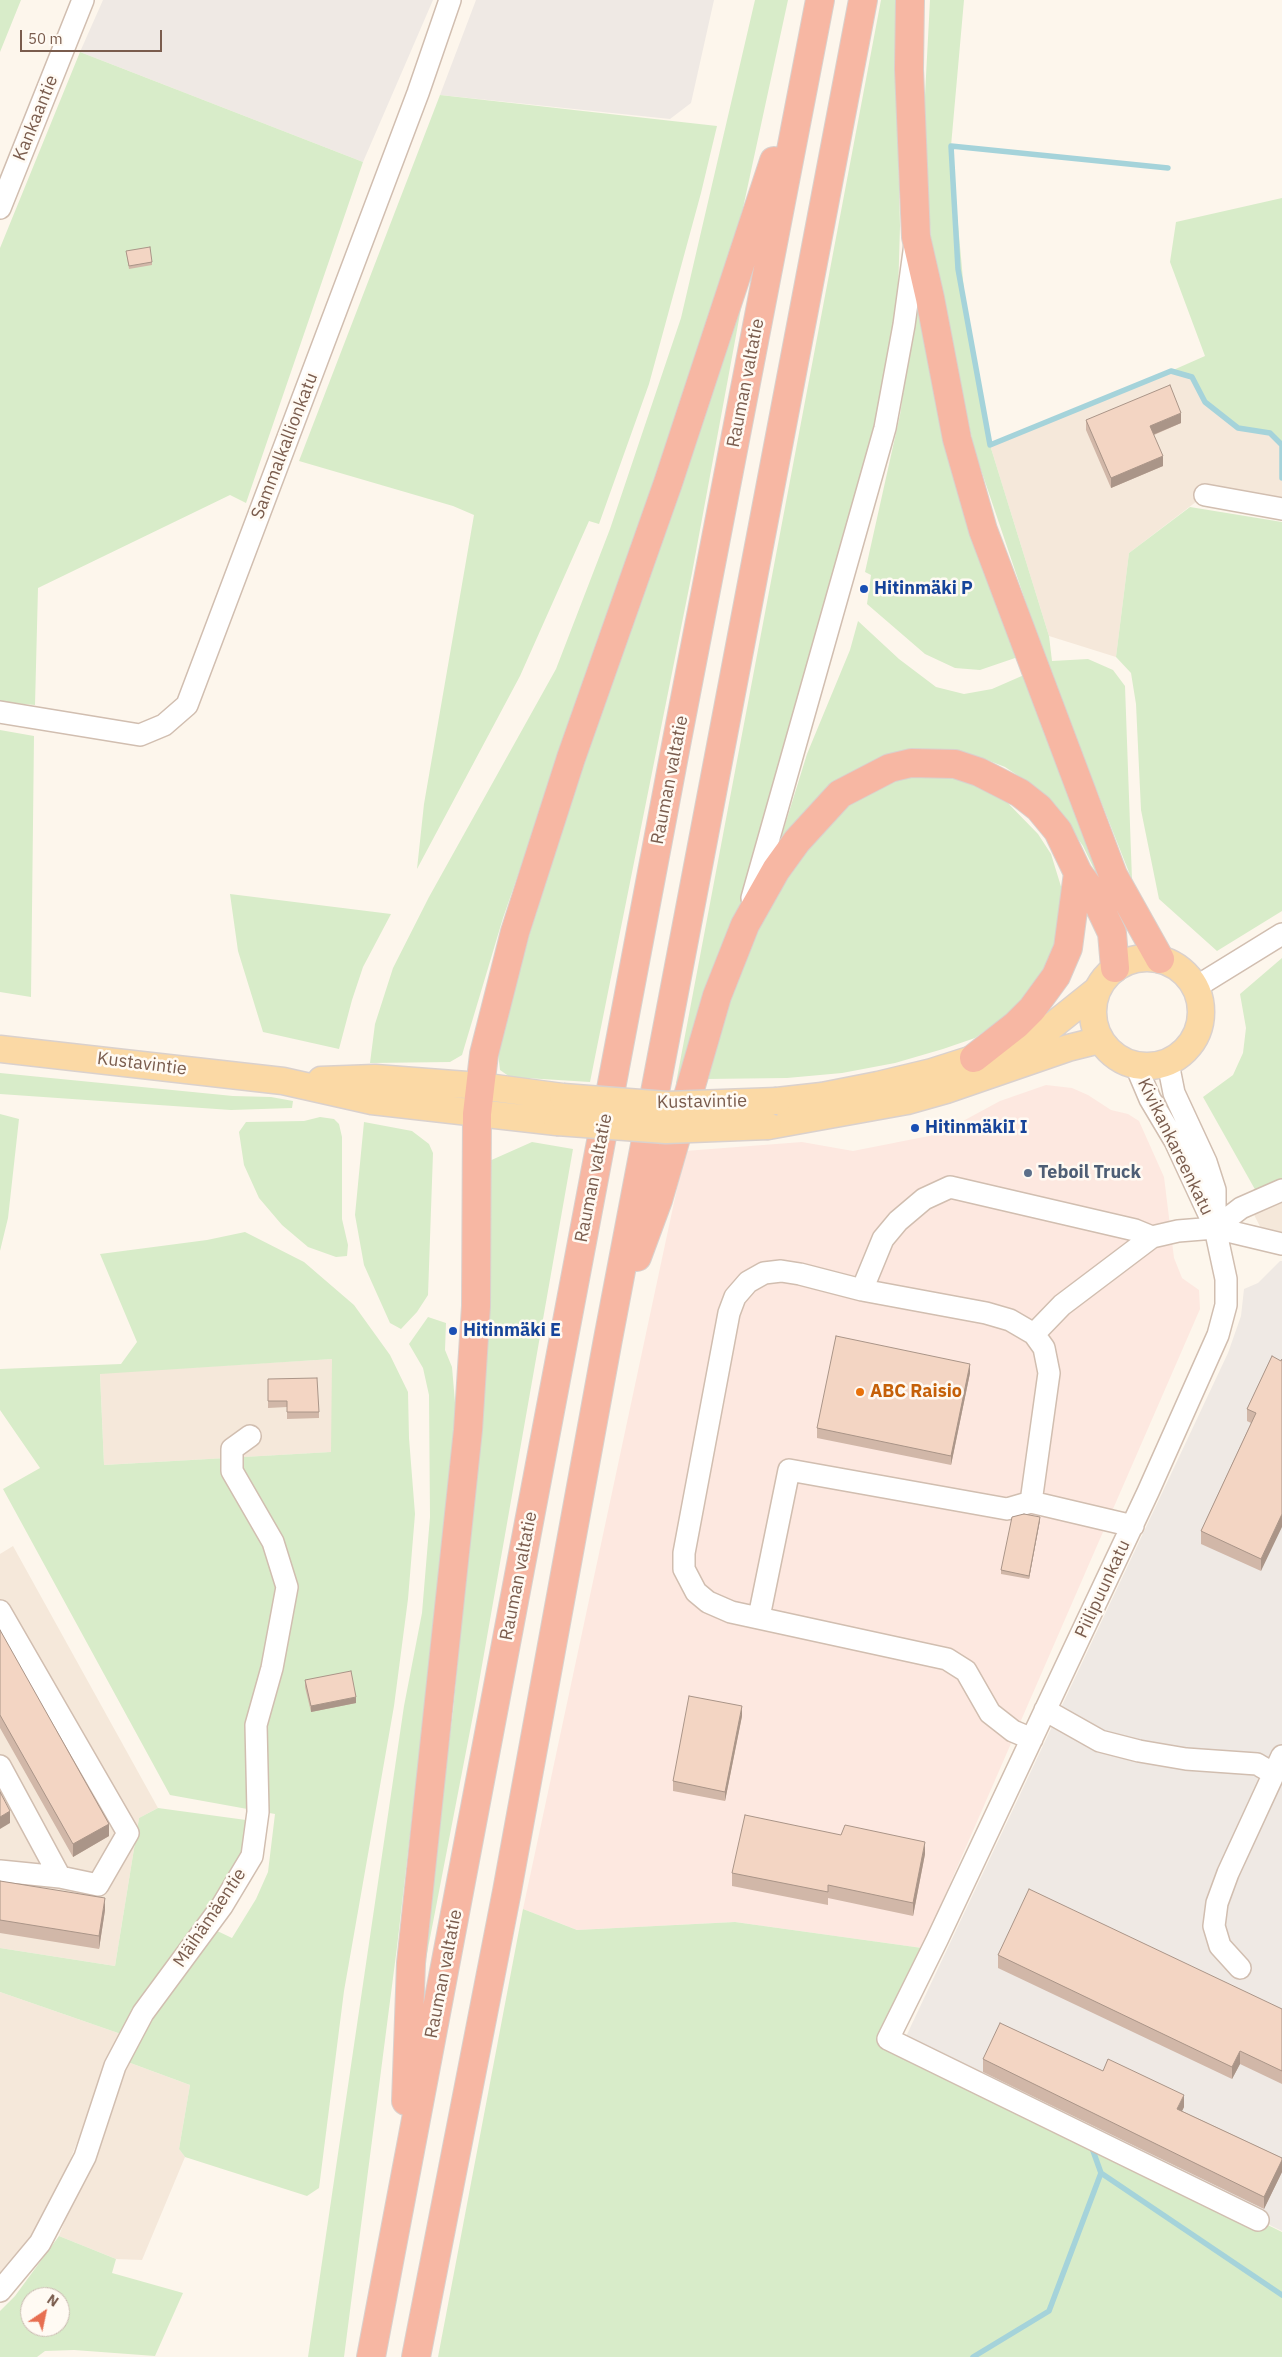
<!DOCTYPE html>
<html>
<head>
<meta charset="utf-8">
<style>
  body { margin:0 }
  #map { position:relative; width:1282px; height:2357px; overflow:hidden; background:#fdf6ec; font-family:"IBM Plex Sans",sans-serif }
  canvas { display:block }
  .north { position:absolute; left:20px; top:2287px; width:50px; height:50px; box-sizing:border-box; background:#fffaf3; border:1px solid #cabbb1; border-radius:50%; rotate:34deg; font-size:14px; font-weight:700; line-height:20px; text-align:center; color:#7a5c4d }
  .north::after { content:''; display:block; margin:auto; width:18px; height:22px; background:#e76f51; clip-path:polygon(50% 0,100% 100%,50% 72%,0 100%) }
  .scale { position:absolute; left:20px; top:30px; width:142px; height:22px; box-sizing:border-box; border:2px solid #7a5c4d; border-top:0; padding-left:6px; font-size:15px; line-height:18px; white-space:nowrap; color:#7a5c4d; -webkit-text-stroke:4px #fffaf3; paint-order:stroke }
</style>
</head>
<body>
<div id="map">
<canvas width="1282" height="2357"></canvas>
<div class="north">N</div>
<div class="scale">50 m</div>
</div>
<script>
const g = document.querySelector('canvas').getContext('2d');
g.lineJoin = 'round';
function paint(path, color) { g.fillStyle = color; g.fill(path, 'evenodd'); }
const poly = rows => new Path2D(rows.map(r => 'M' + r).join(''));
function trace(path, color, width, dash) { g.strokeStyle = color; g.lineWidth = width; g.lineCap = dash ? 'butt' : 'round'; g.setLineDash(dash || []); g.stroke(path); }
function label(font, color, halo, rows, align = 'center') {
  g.font = font + ' "IBM Plex Sans",sans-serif'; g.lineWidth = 5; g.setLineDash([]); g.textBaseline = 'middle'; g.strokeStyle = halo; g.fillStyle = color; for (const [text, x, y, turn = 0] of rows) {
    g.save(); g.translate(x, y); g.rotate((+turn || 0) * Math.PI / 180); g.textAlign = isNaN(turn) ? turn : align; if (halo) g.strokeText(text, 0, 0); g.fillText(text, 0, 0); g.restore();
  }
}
const residential = poly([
  [1171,371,1192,377,1205,402,1238,428,1270,433,1282,445,1282,509,1205,495,1129,553,1116,657,1049,636,990,445],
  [1282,1190,1282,1246,1268,1242,1249,1205],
  [332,1359,332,1452,104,1465,100,1373],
  [13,1546,158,1808,139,1818,115,1966,0,1948,0,1554],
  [0,1992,121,2034,46,2219,0,2280],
  [125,2061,190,2085,179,2149,185,2157,142,2260,116,2259,59,2236]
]);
const commercial = poly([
  [1046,1085,1072,1088,1088,1095,1111,1110,1128,1114,1139,1121,1164,1177,1174,1258,1182,1278,1199,1290,1200,1309,922,1948,735,1922,577,1930,523,1909,685,1151,802,1142,853,1151,939,1134,1000,1101]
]);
const industrial = poly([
  [103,0,433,0,363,162,80,52],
  [476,0,714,0,691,103,670,119,440,95],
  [1280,1261,1282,1261,1282,2231,902,2045,1228,1353,1241,1316,1244,1289,1258,1283]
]);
const green = poly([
  [0,0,21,0,0,52],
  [755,0,788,0,743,208,707,331,503,918,462,1055,450,1062,370,1063,375,1024,393,968,429,897,556,669,610,529,681,318],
  [881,0,897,0,895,23,900,226,898,295,875,428,740,907,682,1083,676,1083],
  [930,0,964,0,951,146,965,302,990,445,1049,636,1052,661,1088,659,1113,670,1125,686,1132,880,1046,662,975,452,933,263,923,133],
  [80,52,363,162,246,503,230,495,38,588,35,705,0,702,0,248],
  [440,95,717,126,701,193,649,384,599,524,589,521,520,676,417,869,424,804,474,515,453,506,299,461],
  [1282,198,1282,478,1282,446,1270,433,1238,428,1205,402,1192,377,1171,371,1205,356,1170,262,1176,222],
  [742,303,692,573,590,1082,510,1077,500,1070,498,1053,529,936,608,687],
  [916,304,944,429,1018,657,980,670,955,668,925,654,867,604,871,575,865,572,900,415],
  [1190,507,1282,522,1282,911,1217,951,1159,899,1141,810,1136,704,1131,673,1116,657,1129,553],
  [858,621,899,659,936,687,964,694,992,689,1024,675,1122,914,1116,915,1083,846,1052,802,1035,787,1005,767,977,756,940,751,905,754,776,854,807,754,850,650],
  [0,730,34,736,31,997,0,992],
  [950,773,1001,796,1038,834,1051,854,1063,893,1064,916,1047,972,1010,1013,975,1038,943,1049,895,1063,842,1073,787,1078,705,1079,724,1011,753,936,775,894,808,845,854,799,897,776],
  [230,894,391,914,363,967,352,1000,339,1049,263,1032,238,951],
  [1282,958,1282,1183,1257,1193,1203,1097,1233,1075,1243,1053,1246,1028,1240,994],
  [0,1073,233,1096,271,1097,293,1101,292,1108,231,1110,0,1094],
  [0,1114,19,1119,8,1218,0,1251],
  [320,1117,334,1119,339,1124,342,1137,342,1219,348,1245,347,1256,336,1257,308,1247,282,1225,259,1198,244,1165,239,1132,246,1122,304,1121],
  [364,1122,412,1131,429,1144,433,1153,428,1295,417,1312,401,1329,390,1323,364,1265,355,1215],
  [532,1142,573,1149,475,1705,424,1969,420,1969,453,1712,489,1328,487,1162],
  [245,1232,304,1262,354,1305,390,1355,408,1392,409,1438,415,1514,408,1599,394,1706,344,1991,319,2188,307,2196,185,2157,179,2149,190,2085,125,2061,148,2018,211,1928,232,1938,256,1899,268,1872,275,1814,170,1795,3,1489,40,1468,0,1410,0,1369,121,1364,137,1342,100,1254,207,1240],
  [332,1359,331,1452,104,1465,100,1374],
  [428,1317,446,1323,445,1350,452,1367,457,1426,397,1947,344,2357,308,2357,404,1706,422,1613,430,1517,429,1395,423,1368,409,1344],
  [158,1808,246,1820,245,1854,121,2034,0,1992,0,1948,115,1966,139,1818],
  [523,1909,577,1930,735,1922,922,1948,879,2035,1282,2232,1282,2357,438,2357],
  [59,2236,116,2259,112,2273,183,2293,155,2356,74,2350,45,2351,37,2357,0,2357,0,2311,15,2296],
  [30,2297,60,2297,60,2327,30,2327]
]);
const stream = poly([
  [1168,168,951,146,958,269,990,445,1171,371,1192,377,1205,402,1238,428,1270,433,1282,445,1282,478],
  [1092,2148,1101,2173,1282,2295],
  [973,2357,1049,2311,1101,2173]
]);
const minor = poly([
  [0,208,83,0],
  [1205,495,1282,509],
  [0,712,140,735,164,725,187,705,418,93,450,0],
  [752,898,885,428,904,325,915,244],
  [1196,987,1282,934],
  [1168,1063,1174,1093,1206,1162,1215,1190,1215,1228,1226,1279,1226,1305,1218,1335,1148,1492,937,1940,888,2039,1258,2220],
  [1136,1066,1150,1099,1175,1141,1213,1223],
  [1215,1228,1241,1208,1282,1190],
  [862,1290,883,1239,898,1221,924,1199,950,1187,1135,1230,1152,1237,1178,1231,1215,1228,1282,1244],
  [1034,1334,1062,1305,1152,1237],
  [1031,1502,1049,1373,1044,1348,1034,1334,1010,1320,986,1313,862,1290,800,1274,781,1271,764,1273,748,1282,735,1297,729,1313,684,1553,684,1569,696,1592,708,1602,731,1612,947,1659,966,1671,990,1713,1013,1731,1032,1739],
  [0,1611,128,1833,98,1885,60,1877,0,1871],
  [759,1617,789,1470,1007,1509,1031,1502,1133,1526],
  [1045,1710,1100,1741,1139,1751,1186,1759,1257,1764,1274,1774],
  [0,1766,60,1877],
  [1240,1968,1220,1946,1214,1926,1217,1903,1228,1873,1282,1756],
  [0,2291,40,2243,85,2157,115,2066,143,2013,222,1906,252,1856,258,1812,256,1725,272,1668,287,1587,273,1542,232,1471,232,1449,250,1436]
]);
const major = poly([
  '1093 1012a54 54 0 1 1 108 0a54 54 0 1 1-108 0Z',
  [0,1049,283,1081,372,1101,557,1122],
  [321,1080,375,1078,480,1086,563,1097],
  [777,1101,822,1096,878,1085,932,1072,1026,1042,1047,1030,1097,990],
  [768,1126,907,1101,946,1090,1068,1048,1100,1040]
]);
const highway = poly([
  [910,0,909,69,916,237,930,298,957,439,983,530,1113,875,1160,959],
  [1078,873,1093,893,1112,933,1115,968],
  [637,1257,658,1200,717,996,745,925,776,870,797,841,840,794,890,768,911,763,955,764,979,772,1020,793,1039,808,1058,831,1078,873,1068,948,1056,976,1032,1009,1016,1025,974,1058],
  [406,2101,411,1963,468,1430,476,1306,477,1114,484,1054,515,932,571,758,668,483,774,161],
  [371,2357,677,740,820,0],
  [416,2357,507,1891,608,1339,863,0]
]);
const majorBridge = poly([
  [563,1097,667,1105,777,1101],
  [557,1122,666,1130,768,1126]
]);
const wall = poly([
  [126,251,152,262,152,265,129,269],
  [1086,420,1181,423,1154,435,1163,466,1111,488,1086,430],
  [1272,1356,1261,1571,1201,1544,1201,1531,1251,1423,1247,1421,1247,1409],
  [970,1373,951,1465,817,1438,817,1428],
  [268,1379,319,1412,319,1418,287,1419,287,1407,268,1408],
  [1040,1520,1029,1579,1001,1574,1001,1570],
  [0,1630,109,1836,73,1857,0,1728],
  [305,1680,356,1703,311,1712,305,1687],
  [742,1716,725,1801,673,1791,673,1781],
  [925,1854,913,1916,828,1898,828,1905,732,1886,732,1873],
  [0,1881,105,1910,99,1949,0,1933],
  [998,1955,1282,2009,1282,2084,1240,2064,1232,2079,998,1968],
  [983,2059,1103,2071,1184,2107,1182,2111,1282,2158,1282,2172,1264,2209,983,2072]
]);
const shadedWall = poly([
  [1181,413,1181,423,1150,436,1150,426],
  [1163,456,1163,466,1111,488,1111,478],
  [970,1364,970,1373,951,1465,951,1456],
  [1282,1514,1282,1527,1261,1571,1261,1559],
  [1040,1517,1040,1520,1029,1579,1029,1576],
  [356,1697,356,1703,311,1712,311,1706],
  [742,1706,742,1716,725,1801,725,1792],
  [10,1811,10,1823,0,1829,0,1817],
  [109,1824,109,1836,73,1857,73,1844],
  [925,1842,925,1854,913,1916,913,1903],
  [105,1898,105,1910,99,1949,99,1936],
  [1240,2051,1240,2064,1232,2079,1232,2067],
  [1184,2095,1184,2107,1177,2121,1177,2109],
  [1282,2160,1282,2172,1264,2209,1264,2197]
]);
const building = poly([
  [150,247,152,262,129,266,126,251,150,247],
  [1170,385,1181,413,1150,426,1163,456,1111,478,1086,420,1170,385],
  [836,1336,970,1364,951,1456,817,1428,836,1336],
  [1272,1356,1281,1361,1282,1359,1282,1514,1261,1559,1201,1531,1256,1413,1247,1409,1272,1356],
  [317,1378,319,1412,287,1412,287,1401,268,1401,268,1379,317,1378],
  [1024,1514,1040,1517,1029,1576,1001,1570,1012,1517,1024,1514],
  [0,1630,109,1824,73,1844,0,1715,0,1630],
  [351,1671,356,1697,311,1706,305,1680,351,1671],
  [689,1696,742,1706,725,1792,673,1781,689,1696],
  [0,1792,10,1811,0,1817,0,1792],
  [745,1815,841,1835,845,1825,925,1842,913,1903,828,1885,828,1892,732,1873,745,1815],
  [0,1881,105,1898,99,1936,0,1920,0,1881],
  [1029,1889,1282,2009,1282,2071,1240,2051,1232,2067,998,1955,1029,1889],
  [1000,2023,1103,2071,1108,2059,1184,2095,1177,2109,1282,2158,1282,2160,1264,2197,983,2059,1000,2023]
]);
const markers = [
  [864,589,5,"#1a4fb4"],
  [915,1128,5,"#1a4fb4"],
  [1028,1173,5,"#5c6f8a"],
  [453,1331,5,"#1a4fb4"],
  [860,1392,5,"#e8710a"]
];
const streetNames = [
  ["Kankaantie",36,118,-68],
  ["Rauman valtatie",746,383,-79],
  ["Sammalkallionkatu",285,446,-69],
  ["Rauman valtatie",670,780,-79],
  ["Kustavintie",142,1064,7],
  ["Kustavintie",702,1102,-1],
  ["Kivikankareenkatu",1175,1147,64],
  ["Rauman valtatie",594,1178,-79],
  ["Rauman valtatie",519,1576,-79],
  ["Piilipuunkatu",1103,1589,-65],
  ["Mäihämäentie",210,1918,-56],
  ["Rauman valtatie",444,1974,-79]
];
const transitNames = [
  ["Hitinmäki P",874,589],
  ["HitinmäkiI I",925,1128],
  ["Hitinmäki E",463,1331]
];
const serviceNames = [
  ["Teboil Truck",1038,1173]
];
const foodNames = [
  ["ABC Raisio",870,1392]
];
paint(residential, '#f5e8da');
paint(commercial, '#fde8e0');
paint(industrial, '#efe9e4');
paint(green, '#d8ecc9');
trace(stream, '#a5d3da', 5.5);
trace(minor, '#d1beb0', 24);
trace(major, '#dad1cd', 29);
trace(highway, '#dad1cd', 30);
trace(minor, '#fff', 21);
trace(major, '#fbd9a5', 26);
trace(highway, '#f7b7a3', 28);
trace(majorBridge, '#dad1cd', 29, []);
trace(majorBridge, '#fbd9a5', 26);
paint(wall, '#d1b7a8');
paint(shadedWall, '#aa9588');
paint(building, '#f3d5c3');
trace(building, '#aa9588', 1);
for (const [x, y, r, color] of markers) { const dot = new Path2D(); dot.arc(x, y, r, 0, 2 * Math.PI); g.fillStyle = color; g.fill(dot); trace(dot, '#fffaf3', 2); }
label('18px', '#7a5c4d', '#fffaf3', streetNames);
label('bold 18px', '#164399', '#fffaf3', transitNames, 'left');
label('bold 18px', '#4e5e75', '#fffaf3', serviceNames, 'left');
label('bold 18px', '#c56008', '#fffaf3', foodNames, 'left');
</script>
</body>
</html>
